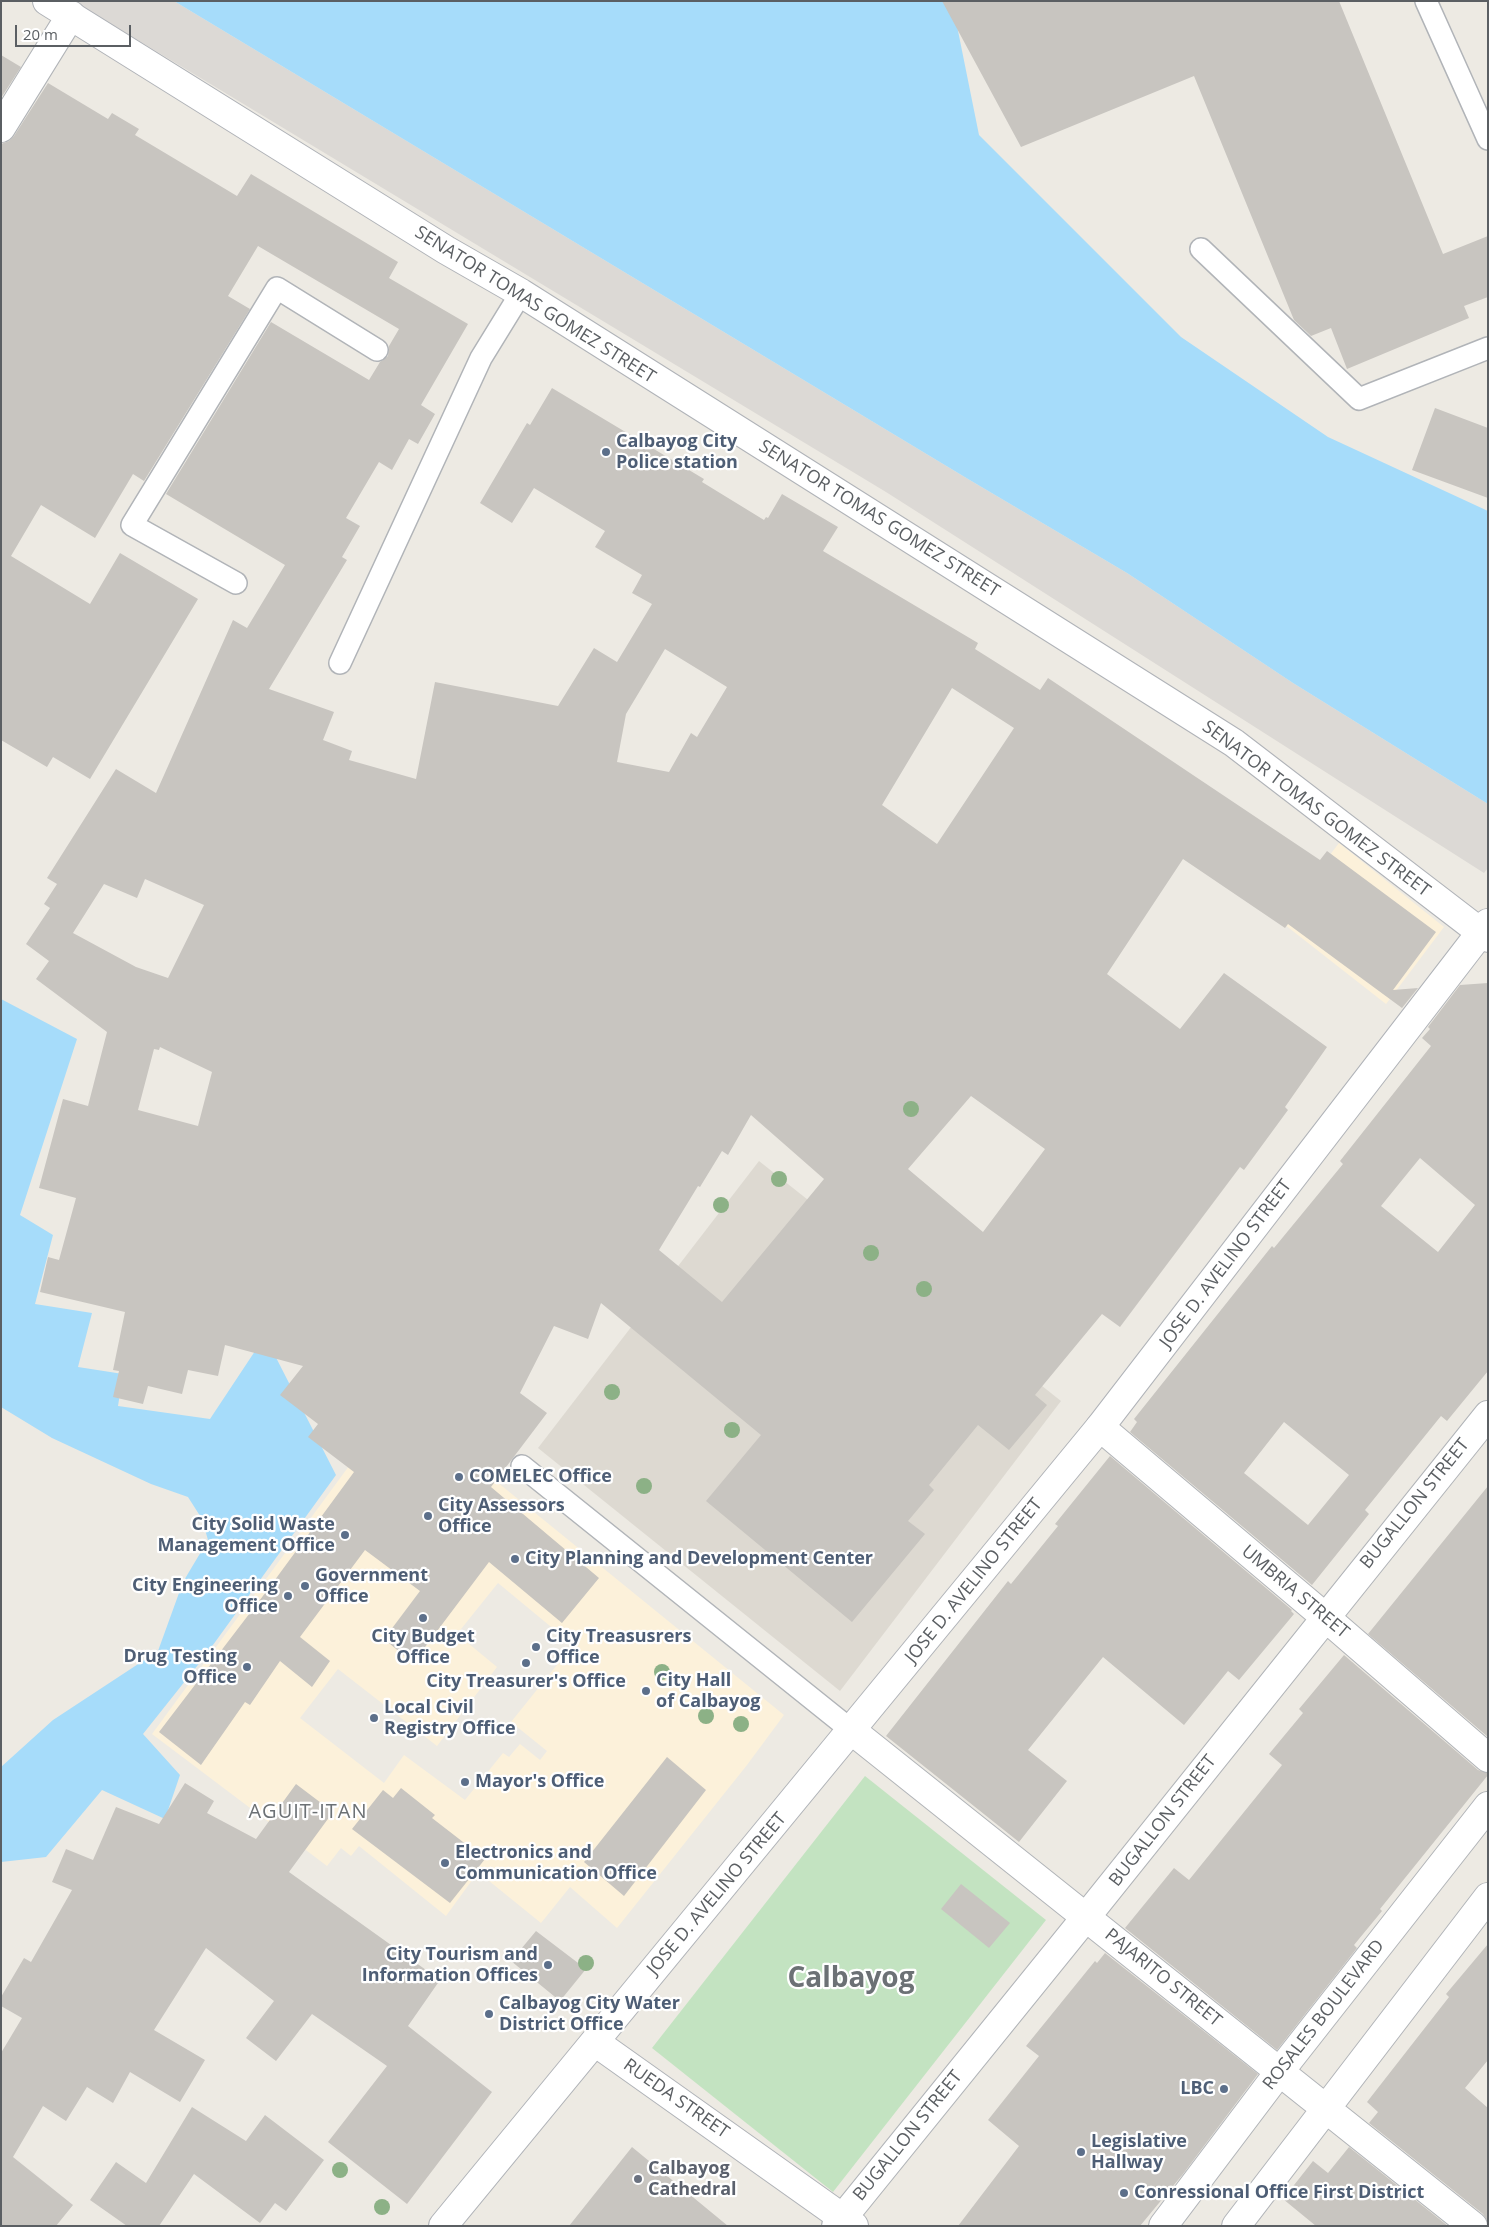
<!DOCTYPE html>
<html>
<head>
<meta charset="utf-8">
<style>
  body { margin:0 }
  #map { position:relative; width:1489px; height:2227px; overflow:hidden; background:#edeae3; font-family:"Open Sans",sans-serif }
  canvas { display:block }
  .frame { position:absolute; inset:0; border:2px solid #5b5f63; pointer-events:none }
  .scale { position:absolute; left:15px; top:25px; width:116px; height:22px; box-sizing:border-box; border:2px solid #5b5f63; border-top:0; padding-left:6px; font-size:15px; line-height:18px; white-space:nowrap; color:#5b5f63; -webkit-text-stroke:4px #fff; paint-order:stroke }
</style>
</head>
<body>
<div id="map">
<canvas width="1489" height="2227"></canvas>
<div class="frame"></div>
<div class="scale">20 m</div>
</div>
<script>
const g = document.querySelector('canvas').getContext('2d');
g.lineJoin = 'round';
function paint(path, color) { g.fillStyle = color; g.fill(path, 'evenodd'); }
const poly = rows => new Path2D(rows.map(r => 'M' + r).join(''));
function trace(path, color, width, dash) { g.strokeStyle = color; g.lineWidth = width; g.lineCap = dash ? 'butt' : 'round'; g.setLineDash(dash || []); g.stroke(path); }
function label(font, color, halo, rows, align = 'center') {
  g.font = font + ' "Open Sans",sans-serif'; g.lineWidth = 4.5; g.setLineDash([]); g.textBaseline = 'middle'; g.strokeStyle = halo; g.fillStyle = color; for (const [text, x, y, turn = 0] of rows) {
    g.save(); g.translate(x, y); g.rotate((+turn || 0) * Math.PI / 180); g.textAlign = isNaN(turn) ? turn : align; if (halo) g.strokeText(text, 0, 0); g.fillText(text, 0, 0); g.restore();
  }
}
const commercial = poly([
  [1339,843,1444,927,1386,1004,1280,921],
  [349,1466,481,1469,784,1715,747,1765,617,1928,570,1887,541,1923,478,1872,446,1916,359,1846,351,1856,341,1848,327,1866,152,1734],
  [498,1583,573,1645,511,1722,547,1751,540,1760,520,1744,509,1757,503,1753,465,1800,404,1755,384,1783,300,1718,338,1669,437,1746,497,1667,457,1634]
]);
const industrial = poly([
  [73,1,174,1,968,479,1127,573,1293,683,1488,804,1488,868,1484,873,886,492]
]);
const education = poly([
  [759,1161,1061,1401,840,1691,538,1448]
]);
const green = poly([
  [865,1776,1046,1920,833,2192,652,2048]
]);
const water = poly([
  [174,1,952,1,979,135,1181,337,1328,437,1488,511,1488,804,1293,683,1127,573,968,479],
  [1,999,77,1039,20,1215,53,1235,35,1304,92,1313,78,1367,123,1374,118,1406,210,1419,265,1336,336,1475,205,1656,143,1734,180,1775,165,1819,102,1790,46,1857,1,1862,1,1767,53,1720,158,1651,183,1582,208,1540,202,1519,188,1497,151,1484,52,1438,1,1407]
]);
const building = poly([
  [942,1,1339,1,1443,254,1488,236,1488,297,1464,306,1469,318,1347,369,1331,328,1311,336,1294,320,1194,76,1021,147],
  [1,55,21,67,1,98],
  [48,83,108,119,112,113,139,129,135,135,237,196,251,174,398,262,389,278,468,324,421,405,435,414,418,444,409,439,392,470,379,462,346,518,360,526,342,557,347,560,269,689,334,712,323,740,352,751,349,760,416,779,435,682,558,706,594,648,617,662,652,604,632,593,642,575,595,547,605,531,534,488,512,523,480,503,527,423,530,425,552,388,704,479,702,482,764,520,766,517,768,518,782,494,838,527,823,551,978,643,975,649,1040,690,1048,678,1320,860,1327,851,1436,932,1393,990,1418,988,1402,1008,1288,924,1285,928,1183,859,1107,974,1180,1029,1224,973,1327,1047,1285,1107,1288,1110,1244,1170,1240,1167,1120,1327,1102,1314,1035,1395,1047,1405,1009,1450,978,1425,929,1485,934,1490,908,1521,925,1534,852,1622,706,1501,761,1435,601,1303,588,1339,554,1326,520,1393,547,1413,491,1487,599,1578,562,1623,489,1562,413,1663,384,1639,420,1591,365,1550,300,1637,330,1661,312,1687,280,1661,250,1705,245,1702,201,1765,159,1732,269,1588,354,1472,308,1437,318,1424,280,1395,303,1366,225,1345,218,1376,188,1370,182,1394,148,1386,143,1404,113,1397,119,1371,113,1370,125,1312,40,1292,48,1257,59,1260,76,1198,39,1188,63,1099,88,1106,107,1032,36,979,49,961,26,944,50,908,44,904,57,884,47,878,116,769,156,793,233,620,247,628,285,565,166,494,271,322,369,380,380,362,388,356,389,346,399,329,258,246,228,296,250,309,144,481,133,474,95,538,41,505,11,556,90,604,120,553,198,599,90,779,53,757,47,767,1,740,1,144,9,141,14,136],
  [665,649,727,687,697,737,691,733,669,772,617,762,626,714],
  [952,688,1014,728,937,844,882,805],
  [145,879,204,905,168,978,136,967,73,933,104,884,137,898],
  [160,1047,212,1072,198,1126,138,1110,154,1049,159,1050],
  [971,1096,1045,1149,983,1232,908,1169],
  [751,1115,824,1179,722,1302,659,1250,698,1186,700,1187,722,1151,728,1155],
  [1435,408,1488,428,1488,498,1412,470],
  [1488,983,1488,1371,1447,1421,1441,1416,1365,1510,1369,1514,1312,1585,1130,1432,1137,1422,1134,1419,1272,1246,1274,1248,1343,1164,1340,1161,1431,1046,1422,1038,1430,1029,1428,1027,1460,985],
  [1420,1158,1475,1205,1438,1252,1381,1206],
  [1284,1422,1349,1475,1308,1525,1244,1473],
  [1110,1456,1292,1610,1291,1611,1294,1614,1239,1680,1228,1671,1184,1725,1103,1657,1028,1750,1067,1781,1019,1842,886,1736,1008,1581,1011,1584,1058,1526,1055,1524],
  [1488,1486,1488,1737,1368,1634],
  [1344,1655,1478,1770,1488,1773,1488,1775,1380,1909,1382,1911,1354,1945,1357,1948,1277,2050,1125,1928,1174,1868,1189,1880,1282,1765,1269,1754,1303,1713,1299,1709],
  [667,1757,706,1790,624,1896,584,1862],
  [185,1783,214,1801,207,1813,256,1839,296,1784,333,1812,289,1872,440,1980,408,2026,492,2092,407,2204,328,2142,387,2066,312,2014,276,2061,246,2038,274,2001,206,1948,154,2030,205,2060,180,2102,130,2072,113,2103,87,2087,66,2121,43,2106,13,2157,73,2205,56,2226,1,2226,1,2053,22,2018,1,2006,1,1997,24,1958,31,1962,72,1890,52,1882,66,1849,93,1860,116,1807,159,1824],
  [401,1788,435,1815,432,1818,485,1859,450,1903,352,1829,383,1790,393,1798],
  [961,1884,1010,1923,989,1948,941,1909],
  [536,1931,586,1969,560,2001,511,1961],
  [1488,1944,1488,2060,1465,2088,1488,2108,1488,2222,1483,2214,1369,2123,1378,2112,1367,2102,1449,1997,1446,1994],
  [1105,1953,1258,2074,1183,2174,1140,2226,958,2226,1019,2146,988,2120,1039,2056,1026,2046,1095,1961,1097,1963],
  [192,2107,246,2141,265,2115,324,2160,286,2211,275,2203,260,2223,194,2174,159,2226,127,2226,90,2200,116,2162,146,2183],
  [632,2147,728,2226,569,2226],
  [1349,2147,1448,2226,1316,2226,1283,2199,1313,2161,1328,2173]
]);
const lane = poly([
  [1426,1,1488,139],
  [1201,249,1359,399,1488,348],
  [236,583,132,525,277,288,377,350],
  [340,663,481,358,521,293],
  [522,1466,851,1730]
]);
const street = poly([
  [1,128,71,15],
  [1100,1427,1325,1617,1488,1758],
  [851,1730,1473,2226],
  [836,2226,1086,1917,1488,1415],
  [1163,2226,1280,2071,1488,1806],
  [1236,2226,1488,1897]
]);
const secondary = poly([
  [47,1,446,250,521,293,1234,743,1488,938],
  [595,2042,854,2226],
  [443,2226,1100,1427,1488,923]
]);
const trees = [
  [911,1109],
  [779,1179],
  [721,1205],
  [871,1253],
  [924,1289],
  [612,1392],
  [732,1430],
  [644,1486],
  [662,1672],
  [706,1716],
  [741,1724],
  [586,1963],
  [340,2170],
  [382,2207]
];
const markers = [
  [606,452,5,"#5c6f8a"],
  [459,1477,5,"#5c6f8a"],
  [428,1516,5,"#5c6f8a"],
  [345,1535,5,"#5c6f8a"],
  [515,1559,5,"#5c6f8a"],
  [305,1586,5,"#5c6f8a"],
  [288,1596,5,"#5c6f8a"],
  [423,1618,5,"#5c6f8a"],
  [536,1647,5,"#5c6f8a"],
  [526,1663,5,"#5c6f8a"],
  [247,1667,5,"#5c6f8a"],
  [646,1691,5,"#5c6f8a"],
  [374,1718,5,"#5c6f8a"],
  [465,1782,5,"#5c6f8a"],
  [445,1863,5,"#5c6f8a"],
  [548,1965,5,"#5c6f8a"],
  [489,2014,5,"#5c6f8a"],
  [1224,2089,5,"#5c6f8a"],
  [1081,2152,5,"#5c6f8a"],
  [638,2179,5,"#6b7280"],
  [1124,2193,5,"#5c6f8a"]
];
const streetNames = [
  ["SENATOR TOMAS GOMEZ STREET",535,305,32],
  ["SENATOR TOMAS GOMEZ STREET",879,519,32],
  ["SENATOR TOMAS GOMEZ STREET",1316,809,37],
  ["JOSE D. AVELINO STREET",1226,1264,-53],
  ["BUGALLON STREET",1415,1504,-51],
  ["JOSE D. AVELINO STREET",974,1581,-51],
  ["UMBRIA STREET",1295,1592,40],
  ["BUGALLON STREET",1163,1821,-52],
  ["JOSE D. AVELINO STREET",717,1894,-50],
  ["PAJARITO STREET",1163,1978,39],
  ["ROSALES BOULEVARD",1324,2015,-52],
  ["RUEDA STREET",676,2099,35],
  ["BUGALLON STREET",908,2136,-51]
];
const serviceNames = [
  ["Calbayog City",616,442],
  ["Police station",616,463],
  ["COMELEC Office",469,1477],
  ["City Assessors",438,1506],
  ["Office",438,1527],
  ["City Solid Waste",335,1525,"right"],
  ["Management Office",335,1546,"right"],
  ["City Planning and Development Center",525,1559],
  ["Government",315,1576],
  ["Office",315,1597],
  ["City Engineering",278,1586,"right"],
  ["Office",278,1607,"right"],
  ["City Budget",423,1637,"center"],
  ["Office",423,1658,"center"],
  ["City Treasusrers",546,1637],
  ["Office",546,1658],
  ["Drug Testing",237,1657,"right"],
  ["Office",237,1678,"right"],
  ["City Hall",656,1681],
  ["of Calbayog",656,1702],
  ["City Treasurer's Office",526,1682,"center"],
  ["Local Civil",384,1708],
  ["Registry Office",384,1729],
  ["Mayor's Office",475,1782],
  ["Electronics and",455,1853],
  ["Communication Office",455,1874],
  ["City Tourism and",538,1955,"right"],
  ["Information Offices",538,1976,"right"],
  ["Calbayog City Water",499,2004],
  ["District Office",499,2025],
  ["LBC",1214,2089,"right"],
  ["Legislative",1091,2142],
  ["Hallway",1091,2163],
  ["Conressional Office First District",1134,2193]
];
const worshipNames = [
  ["Calbayog",648,2169],
  ["Cathedral",648,2190]
];
const quarterNames = [
  ["AGUIT-ITAN",308,1812]
];
const townNames = [
  ["Calbayog",851,1979]
];
paint(commercial, '#fcf1da');
paint(industrial, '#dcd9d5');
paint(education, '#ddd9d1');
paint(green, '#c3e3c1');
paint(water, '#a6dcfa');
paint(building, '#c8c5c0');
trace(lane, '#b1b4b8', 24);
trace(street, '#b1b4b8', 30);
trace(secondary, '#b0b3b8', 30);
trace(lane, '#fff', 21);
trace(street, '#fff', 28);
trace(secondary, '#fff', 28);
g.fillStyle = '#8cb186';
for (const [x, y] of trees) { g.beginPath(); g.arc(x, y, 8, 0, 2 * Math.PI); g.fill(); }
for (const [x, y, r, color] of markers) { const dot = new Path2D(); dot.arc(x, y, r, 0, 2 * Math.PI); g.fillStyle = color; g.fill(dot); trace(dot, '#fff', 2); }
label('18px', '#5b5f63', '#fff', streetNames);
label('bold 18px', '#4e5e75', '#fff', serviceNames, 'left');
label('bold 18px', '#5b616d', '#fff', worshipNames, 'left');
g.letterSpacing = '1px';
label('20px', '#6c7175', '#fff', quarterNames);
g.letterSpacing = '0px';
label('bold 28px', '#6c7175', '#fff', townNames);
</script>
</body>
</html>
